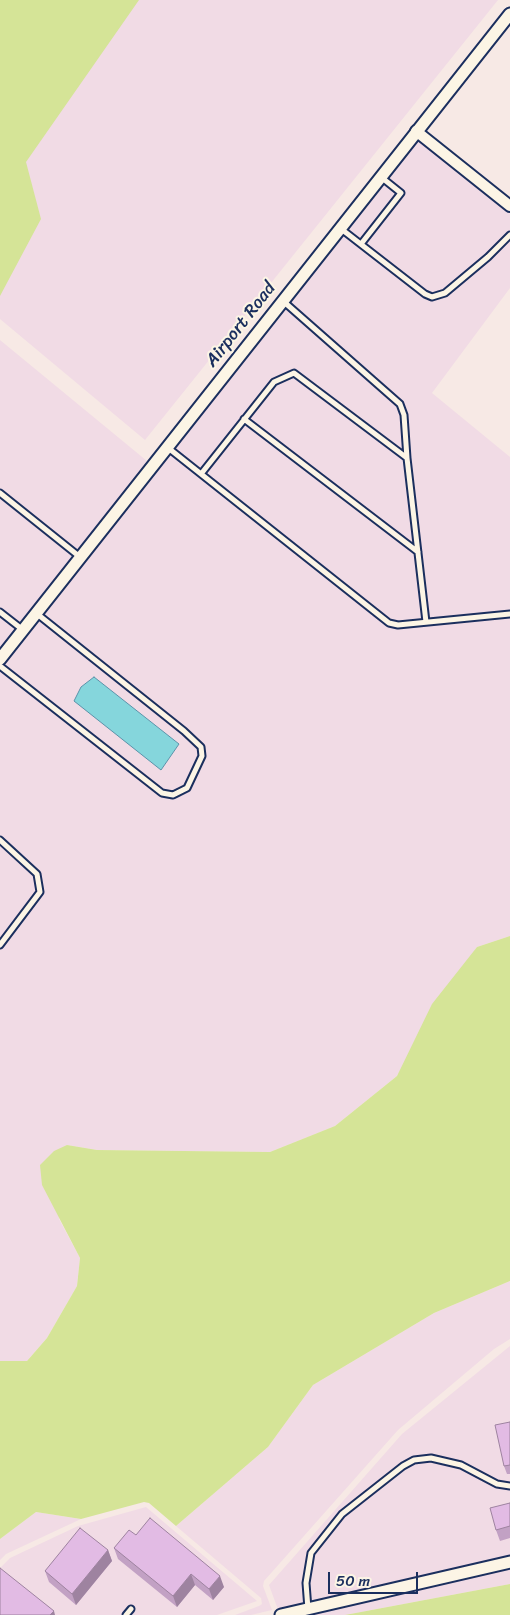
<!DOCTYPE html>
<html>
<head>
<meta charset="utf-8">
<style>
  body { margin:0 }
  #map { position:relative; width:510px; height:1615px; overflow:hidden; background:#f7e9e5; font-family:Sriracha,sans-serif }
  canvas { display:block }
  .scale { position:absolute; left:328px; top:1572px; width:90px; height:22px; box-sizing:border-box; border:2px solid #1b2f5e; border-top:0; padding-left:6px; font-size:15px; line-height:18px; white-space:nowrap; color:#1b2f5e; -webkit-text-stroke:4px #fcf5e5; paint-order:stroke }
</style>
</head>
<body>
<div id="map">
<canvas width="510" height="1615"></canvas>
<div class="scale">50 m</div>
</div>
<script>
const g = document.querySelector('canvas').getContext('2d');
g.lineJoin = 'round';
function paint(path, color) { g.fillStyle = color; g.fill(path, 'evenodd'); }
const poly = rows => new Path2D(rows.map(r => 'M' + r).join(''));
function trace(path, color, width, dash) { g.strokeStyle = color; g.lineWidth = width; g.lineCap = dash ? 'butt' : 'round'; g.setLineDash(dash || []); g.stroke(path); }
function label(font, color, halo, rows, align = 'center') {
  g.font = font + ' Sriracha,sans-serif'; g.lineWidth = 4; g.setLineDash([]); g.textBaseline = 'middle'; g.strokeStyle = halo; g.fillStyle = color; for (const [text, x, y, turn = 0] of rows) {
    g.save(); g.translate(x, y); g.rotate((+turn || 0) * Math.PI / 180); g.textAlign = isNaN(turn) ? turn : align; if (halo) g.strokeText(text, 0, 0); g.fillText(text, 0, 0); g.restore();
  }
}
const built = poly([
  [0,0,498,0,145,440,0,319],
  [423,134,510,207,510,288,432,393,510,457,510,936,477,947,397,1076,335,1126,270,1152,97,1150,67,1145,59,1219,80,1258,77,1286,47,1338,26,1362,0,1361,0,670],
  [94,678,179,744,161,769,81,687],
  [0,340,147,461,0,648],
  [510,1281,510,1339,494,1349,398,1430,264,1581,263,1586,272,1610,251,1615,235,1615,259,1606,262,1604,261,1598,176,1526,268,1447,313,1385,434,1313],
  [510,1346,510,1584,345,1615,280,1615,269,1585,402,1434],
  [146,1507,257,1601,217,1615,0,1615,0,1568,10,1558,78,1526],
  [36,1512,81,1519,6,1554,0,1560,0,1539]
]);
const green = poly([
  [0,0,139,0,26,162,41,219,0,296],
  [510,936,510,1281,434,1313,313,1385,268,1447,176,1526,149,1503,144,1502,81,1519,36,1512,0,1539,0,1361,27,1361,47,1338,77,1286,80,1258,42,1185,40,1165,54,1151,67,1145,97,1150,270,1152,335,1126,397,1076,432,1004,477,947],
  [510,1584,510,1615,345,1615]
]);
const water = poly([
  [94,677,179,744,161,770,74,701,81,687,94,677]
]);
const service = poly([
  [340,228,425,294,432,297,445,293,488,257,510,235],
  [361,244,401,193,381,177],
  [283,301,400,404,404,415,407,458],
  [244,419,418,552],
  [167,447,389,623,398,625,510,614],
  [201,474,274,382,294,373,407,458,426,622],
  [0,493,80,557],
  [0,612,23,630],
  [0,666,162,793,173,795,187,788,202,756,201,747,184,731,36,613],
  [0,840,37,874,40,892,0,945],
  [308,1609,306,1583,311,1553,342,1514,403,1466,414,1460,431,1458,461,1465,497,1484,510,1486],
  [126,1615,131,1609]
]);
const minor = poly([
  [416,131,510,206]
]);
const tertiary = poly([
  [0,659,510,14],
  [281,1615,510,1562]
]);
const wall = poly([
  [510,1422,510,1474,507,1474,504,1466],
  [510,1503,510,1538,500,1541,496,1530],
  [136,1535,224,1587,213,1600,195,1585,177,1607,118,1559,114,1548],
  [108,1550,112,1561,76,1605,49,1582,45,1571]
]);
const shadedWall = poly([
  [108,1550,112,1561,76,1605,72,1594],
  [191,1574,195,1585,177,1607,173,1596],
  [220,1576,224,1587,213,1600,209,1589],
  [54,1611,55,1615,50,1615]
]);
const building = poly([
  [510,1422,510,1465,504,1466,495,1425,510,1422],
  [510,1503,510,1526,496,1530,490,1508,510,1503],
  [150,1518,220,1576,209,1589,191,1574,173,1596,114,1548,129,1530,136,1535,150,1518],
  [80,1528,108,1550,72,1594,45,1571,80,1528],
  [0,1568,54,1611,50,1615,0,1615,0,1568]
]);
const streetNames = [
  ["Airport Road",241,325,-52]
];
paint(built, '#f1dbe5');
paint(green, '#d5e497');
paint(water, '#85d6dc');
trace(water, '#5b93aa', 1);
trace(service, '#1b2f5e', 9);
trace(minor, '#1b2f5e', 14);
trace(tertiary, '#1b2f5e', 15);
trace(service, '#fcf5e5', 5);
trace(minor, '#fcf5e5', 10);
trace(tertiary, '#fcf5e5', 11);
paint(wall, '#c2a1c4');
paint(shadedWall, '#9e83a0');
paint(building, '#e2bbe4');
trace(building, '#9e83a0', 1);
label('18px', '#1b2f5e', '#fcf5e5', streetNames);
</script>
</body>
</html>
